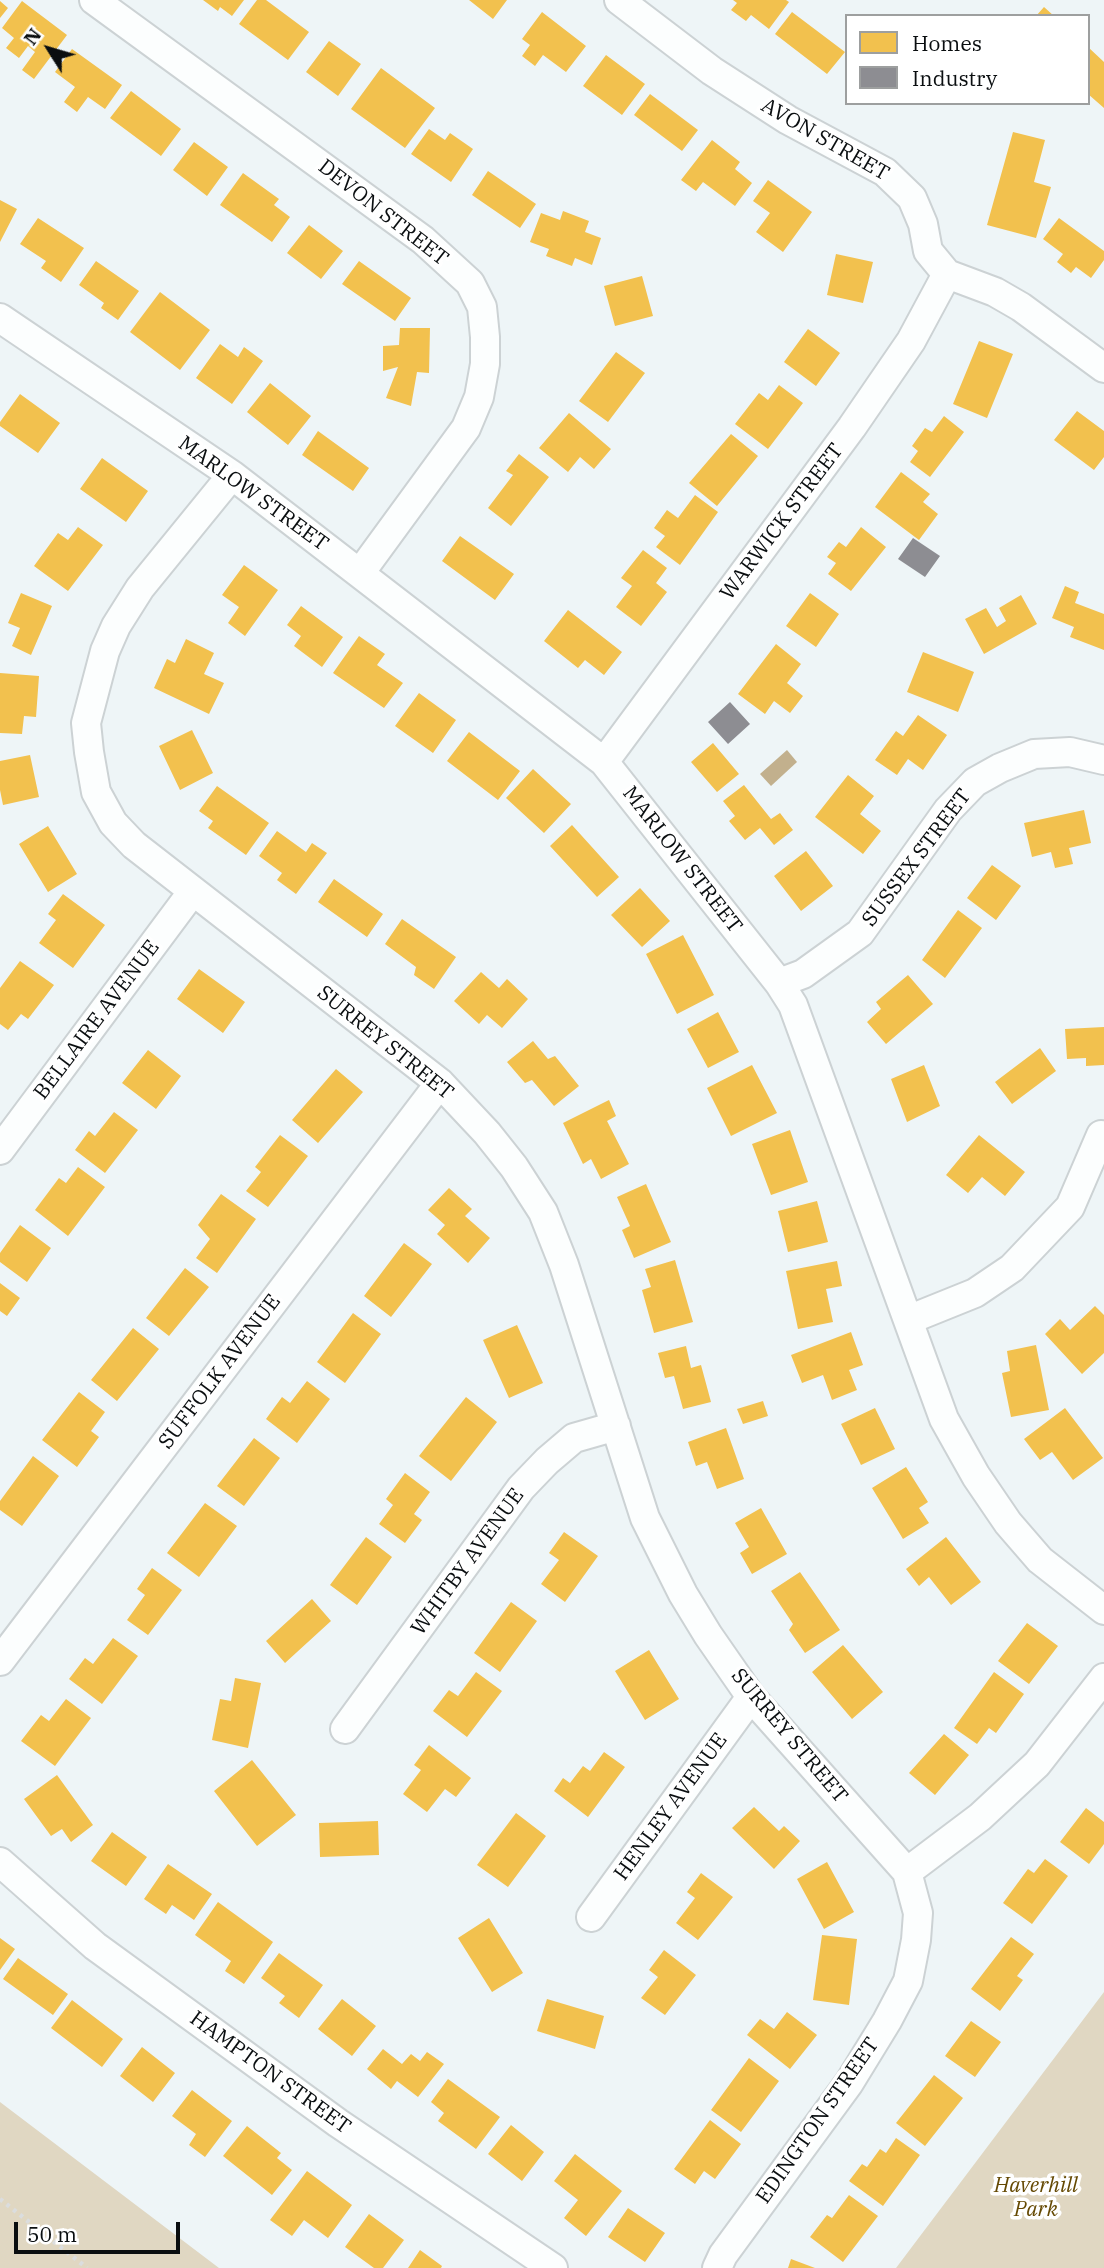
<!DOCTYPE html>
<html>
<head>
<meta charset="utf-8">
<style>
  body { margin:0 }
  #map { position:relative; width:1104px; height:2268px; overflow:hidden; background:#eef5f7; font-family:"IBM Plex Serif",serif }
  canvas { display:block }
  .legend { position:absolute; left:845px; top:14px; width:245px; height:91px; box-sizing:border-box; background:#fff; border:2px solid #9d9f9f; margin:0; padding:9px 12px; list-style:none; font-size:21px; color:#0a0e10 }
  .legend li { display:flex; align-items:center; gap:14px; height:35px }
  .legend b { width:35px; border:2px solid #9d9f9f }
  .north { position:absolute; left:14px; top:14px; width:70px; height:70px; -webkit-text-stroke:5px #fff; paint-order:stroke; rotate:307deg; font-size:19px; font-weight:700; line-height:28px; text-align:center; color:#0a0e10 }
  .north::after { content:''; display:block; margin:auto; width:24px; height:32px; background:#0a0e10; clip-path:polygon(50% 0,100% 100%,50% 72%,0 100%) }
  .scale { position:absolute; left:14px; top:2222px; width:166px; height:32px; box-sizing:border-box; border:4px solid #0a0e10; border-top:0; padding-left:9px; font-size:21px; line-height:24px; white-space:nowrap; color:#0a0e10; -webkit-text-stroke:5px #fff; paint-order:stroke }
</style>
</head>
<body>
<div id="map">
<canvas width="1104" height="2268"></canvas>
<ul class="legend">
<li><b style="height:19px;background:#f2c14e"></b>Homes</li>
<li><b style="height:19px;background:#8d8d92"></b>Industry</li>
</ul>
<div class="north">N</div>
<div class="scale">50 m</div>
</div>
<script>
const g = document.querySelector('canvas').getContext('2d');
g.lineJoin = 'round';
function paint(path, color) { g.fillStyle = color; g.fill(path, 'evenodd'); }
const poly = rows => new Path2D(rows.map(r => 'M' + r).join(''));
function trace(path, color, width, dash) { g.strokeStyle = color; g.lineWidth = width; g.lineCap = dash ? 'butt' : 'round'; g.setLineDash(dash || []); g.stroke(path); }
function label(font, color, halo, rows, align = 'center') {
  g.font = font + ' "IBM Plex Serif",serif'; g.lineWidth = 7; g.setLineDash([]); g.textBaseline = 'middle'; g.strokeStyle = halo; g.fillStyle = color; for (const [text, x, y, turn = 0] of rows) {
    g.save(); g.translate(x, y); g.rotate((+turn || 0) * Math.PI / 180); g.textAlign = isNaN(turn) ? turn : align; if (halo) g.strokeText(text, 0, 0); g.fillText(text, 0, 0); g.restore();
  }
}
const green = poly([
  [1104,1992,1104,2268,896,2268],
  [0,2102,219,2268,0,2268]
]);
const water = poly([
  [787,750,797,762,771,786,760,774]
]);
const homes = poly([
  [203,0,244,0,232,16,220,7,218,11],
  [257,0,266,0,309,32,288,60,239,24],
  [469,0,507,0,493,19],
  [733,0,786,0,789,2,769,29,751,15,746,21,731,10,737,3],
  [0,1,8,8,0,18],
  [22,1,67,35,34,79,22,70,35,52,28,46,19,58,6,48,14,38,2,28],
  [1044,7,1054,16,1036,16],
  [542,12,586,46,566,72,543,55,535,66,522,56,530,45,522,39],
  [792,12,845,52,827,74,775,34],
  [329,41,361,64,338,96,306,72],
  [1088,47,1104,62,1104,108,1088,94],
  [72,49,122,85,105,109,88,97,77,112,64,102,75,87,55,72],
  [606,55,645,84,622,115,583,86],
  [381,68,435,108,405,148,351,109],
  [131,91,181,129,161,156,110,118],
  [650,94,698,130,682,151,634,115],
  [429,129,445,140,450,133,473,149,451,182,411,154],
  [1013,132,1045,140,1034,182,1051,187,1036,238,987,225],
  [712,140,740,162,735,169,752,183,735,206,703,182,696,191,681,180],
  [194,142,228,167,207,196,173,170],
  [488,171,536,204,520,228,472,195],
  [243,173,279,199,274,205,290,217,272,242,220,205],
  [768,180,812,212,783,252,756,232,770,213,753,201],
  [0,200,17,209,0,242],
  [563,211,589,221,585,232,601,238,592,265,575,258,572,266,546,256,549,249,530,242,541,213,560,220],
  [38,218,84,248,61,282,41,268,46,261,20,244],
  [1059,218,1104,251,1104,260,1091,278,1076,267,1071,273,1057,262,1063,254,1043,239],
  [309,225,343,251,321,279,287,253],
  [836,254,873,262,863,303,827,295],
  [96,261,139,291,118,320,101,308,104,303,79,285],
  [359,261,411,298,395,321,342,284],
  [642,276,653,316,615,326,604,286],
  [160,292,210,330,180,370,130,332],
  [400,328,430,328,429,373,417,372,411,406,386,398,398,367,383,371,383,346,399,345],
  [808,329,840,353,816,386,784,362],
  [979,341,1013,354,987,418,953,404],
  [220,344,238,357,244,347,263,361,232,404,196,378],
  [616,352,645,373,608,422,579,401],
  [270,383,311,416,288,445,247,412],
  [779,385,803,403,768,449,735,424,759,393,768,400],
  [20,394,60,423,38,453,0,426,0,422],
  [1077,411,1104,431,1104,457,1094,470,1054,440],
  [569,413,611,449,594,469,580,457,568,472,539,448],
  [944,416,964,432,930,477,910,462,918,451,912,446,925,428,932,432],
  [318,431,369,468,353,491,302,455],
  [731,434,758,456,717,506,689,483],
  [519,454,549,477,511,526,488,508,513,475,506,471],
  [102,458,148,491,126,522,80,489],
  [901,472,930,494,923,502,938,514,919,540,875,507],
  [695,495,718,512,680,565,656,547,665,536,654,528,667,510,678,518],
  [78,527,103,545,68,591,34,566,58,533,68,540],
  [861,527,886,547,851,591,828,574,836,563,827,557,839,542,846,547],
  [460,536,514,574,495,600,442,561],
  [643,550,667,568,656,583,667,592,641,626,616,607,632,586,621,578],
  [244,565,278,590,245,636,228,623,239,607,222,595],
  [1065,586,1079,592,1075,603,1104,614,1104,650,1070,637,1074,627,1052,618],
  [21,593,52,606,31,655,12,646,20,628,8,623],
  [810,593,839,614,816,647,786,626],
  [1021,595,1037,624,984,654,965,619,986,608,997,627,1006,621,999,608],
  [301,606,343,637,322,667,294,646,301,636,287,625],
  [568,610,622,652,604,675,585,660,578,668,544,641],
  [359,636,385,654,377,665,403,683,384,708,333,673],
  [186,639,214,653,204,674,224,683,209,714,154,688,167,659,175,663],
  [776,644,801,664,787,683,803,696,790,713,774,701,765,714,738,694],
  [923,652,974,672,958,712,907,692],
  [0,673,39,676,36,717,24,716,22,734,0,733],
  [419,693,456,720,433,753,395,726],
  [918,715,947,735,923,770,908,759,897,775,875,760,896,731,903,736],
  [192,730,213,773,180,790,159,746],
  [469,732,520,771,498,800,447,761],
  [713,743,739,774,717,792,691,762],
  [30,755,39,797,3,805,0,790,0,761],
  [533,769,571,804,544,833,506,798],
  [848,775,874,796,860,814,881,831,863,854,815,817],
  [744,785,771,819,780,813,793,830,774,845,760,828,745,840,729,821,735,816,723,801],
  [217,786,269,823,246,855,208,828,213,821,199,811],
  [1084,810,1091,843,1069,848,1073,864,1055,868,1051,852,1032,857,1024,823],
  [572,825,619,877,597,897,550,846],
  [48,826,77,874,48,892,19,844],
  [277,831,306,852,312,843,327,853,296,894,277,880,282,873,259,856],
  [806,851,833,886,801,911,774,876],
  [992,865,1021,886,996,920,967,898],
  [334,879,383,914,367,937,318,902],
  [640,888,670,921,642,947,611,915],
  [63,894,105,925,73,968,39,943,56,920,48,914],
  [958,910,982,928,945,978,922,960],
  [402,919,456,957,434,989,414,975,416,967,385,944],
  [683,935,714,995,677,1014,646,954],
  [20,961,54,985,28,1019,21,1014,8,1030,0,1024,0,988],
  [199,969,245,1002,223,1033,177,999],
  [481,972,499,988,507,979,528,999,502,1028,487,1015,479,1024,454,1001],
  [908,975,933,1004,886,1044,867,1022,881,1009,876,1002],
  [718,1012,739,1052,708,1068,687,1029],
  [1104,1027,1104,1065,1086,1066,1086,1058,1067,1059,1065,1029],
  [533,1041,548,1059,555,1056,579,1086,554,1106,532,1080,525,1083,507,1062],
  [1040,1048,1056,1071,1012,1104,995,1082],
  [148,1050,181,1076,156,1109,122,1083],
  [752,1065,777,1113,731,1136,707,1088],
  [924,1065,940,1106,907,1122,891,1079],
  [336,1069,363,1092,318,1143,292,1120],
  [609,1100,616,1116,607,1121,629,1164,601,1179,591,1159,583,1164,563,1123],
  [114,1112,138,1130,105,1173,75,1150,89,1131,95,1136],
  [790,1130,808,1182,771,1195,752,1144],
  [280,1135,308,1156,268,1207,246,1191,261,1172,255,1167],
  [979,1135,1025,1172,1005,1196,982,1177,968,1193,946,1175],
  [78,1167,105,1187,68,1236,35,1210,59,1178,66,1183],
  [646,1184,671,1242,634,1258,622,1230,630,1226,617,1197],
  [449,1188,472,1209,465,1216,490,1238,468,1263,437,1234,445,1225,428,1210],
  [221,1194,256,1219,217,1273,196,1258,210,1239,198,1225],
  [817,1201,828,1242,788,1252,778,1211],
  [20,1225,51,1248,27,1282,0,1262,0,1253],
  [404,1243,432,1264,391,1317,364,1296],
  [675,1260,693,1322,654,1333,642,1290,651,1287,645,1269],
  [837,1261,842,1286,826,1289,833,1322,798,1329,786,1271],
  [185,1268,209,1287,169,1336,146,1318],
  [0,1283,20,1298,7,1316,0,1311],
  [1095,1306,1104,1315,1104,1353,1082,1374,1045,1334,1060,1319,1070,1330],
  [353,1313,381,1334,345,1383,317,1362],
  [517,1325,543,1383,509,1398,483,1340],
  [133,1328,159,1349,117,1401,91,1380],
  [851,1332,863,1365,849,1370,857,1390,832,1400,823,1375,802,1383,791,1355],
  [1036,1345,1049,1410,1011,1417,1002,1373,1010,1371,1007,1351],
  [686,1346,691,1368,701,1365,711,1402,683,1409,674,1376,665,1378,658,1353],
  [307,1381,330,1399,297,1443,266,1419,282,1397,290,1403],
  [79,1392,105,1412,91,1431,99,1437,77,1467,42,1440],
  [466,1397,497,1422,451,1481,419,1456],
  [763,1401,768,1416,743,1424,737,1409],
  [875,1408,895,1449,861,1465,841,1424],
  [1065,1408,1103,1458,1073,1480,1052,1452,1040,1460,1024,1439],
  [726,1428,744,1479,717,1489,707,1462,696,1466,688,1442],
  [254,1438,280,1458,244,1506,217,1486],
  [33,1456,59,1476,22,1526,0,1510,0,1501],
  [906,1467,928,1502,919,1508,929,1523,903,1539,872,1488],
  [405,1473,430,1492,414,1514,422,1520,405,1543,379,1524,393,1505,386,1499],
  [205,1503,237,1526,199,1577,167,1553],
  [761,1508,787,1554,752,1574,740,1553,749,1547,735,1523],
  [564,1532,598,1556,565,1602,541,1584,559,1560,549,1553],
  [366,1537,392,1557,357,1605,330,1585],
  [946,1537,981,1582,951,1605,929,1577,919,1586,906,1569],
  [152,1568,182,1590,148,1635,127,1620,145,1595,137,1589],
  [800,1572,840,1630,805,1653,789,1630,793,1624,771,1591],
  [312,1599,331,1621,285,1663,266,1641],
  [511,1602,537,1621,500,1672,474,1653],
  [1027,1623,1058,1646,1029,1684,998,1661],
  [113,1638,138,1656,102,1704,69,1679,85,1658,93,1664],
  [843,1645,883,1692,852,1719,812,1672],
  [649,1650,679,1699,645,1720,615,1671],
  [476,1672,502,1691,467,1737,433,1711,449,1690,458,1696],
  [994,1672,1024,1694,996,1733,989,1728,977,1744,954,1728],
  [235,1678,261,1683,248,1748,212,1740,220,1699,231,1701],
  [66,1699,91,1718,55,1766,21,1741,41,1715,49,1721],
  [944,1734,969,1755,935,1795,909,1773],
  [429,1745,471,1778,456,1797,445,1789,427,1812,403,1794,421,1770,414,1765],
  [604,1752,625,1767,588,1817,554,1791,563,1778,570,1783,583,1766,590,1771],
  [252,1760,296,1815,257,1846,214,1791],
  [57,1775,93,1825,71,1842,62,1829,51,1836,24,1799],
  [754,1807,779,1831,784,1826,800,1841,774,1869,732,1828],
  [1086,1808,1104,1822,1104,1844,1089,1864,1060,1842],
  [516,1813,546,1836,508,1887,477,1865],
  [378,1821,379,1855,320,1857,319,1823],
  [112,1832,147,1857,126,1886,91,1861],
  [1045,1859,1068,1876,1032,1924,1003,1903,1028,1869,1034,1873],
  [827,1862,854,1912,824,1929,797,1879],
  [168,1864,212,1894,194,1920,172,1905,166,1914,144,1899],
  [701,1873,733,1897,698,1940,676,1923,695,1898,687,1892],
  [218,1902,273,1942,244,1984,225,1971,231,1961,195,1935],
  [489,1918,523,1973,492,1992,458,1938],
  [822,1935,857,1939,849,2005,813,2000],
  [1011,1937,1034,1954,1017,1976,1023,1980,1000,2011,971,1989],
  [0,1938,15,1949,0,1970],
  [664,1950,696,1975,665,2015,641,1998,658,1977,649,1970],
  [279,1953,323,1985,299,2018,279,2003,285,1996,261,1978],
  [18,1958,68,1994,53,2015,3,1979],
  [342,1999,376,2026,352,2056,318,2029],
  [547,1999,604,2016,595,2049,537,2031],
  [72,2000,123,2039,102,2067,51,2028],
  [787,2012,817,2035,790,2069,747,2035,760,2019,774,2029],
  [971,2021,1001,2042,975,2077,945,2056],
  [142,2047,175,2073,153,2102,120,2076],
  [383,2049,402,2064,411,2054,420,2061,427,2052,444,2064,418,2097,397,2081,391,2089,367,2069],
  [749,2058,779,2081,741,2132,711,2110],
  [934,2075,963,2098,925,2146,896,2123],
  [448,2079,500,2117,476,2149,438,2121,444,2113,431,2102],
  [192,2090,232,2121,205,2157,189,2145,196,2134,172,2116],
  [710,2120,741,2144,715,2179,704,2171,695,2184,674,2169],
  [511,2125,544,2152,522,2181,488,2154],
  [247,2126,281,2153,277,2158,292,2170,272,2195,223,2156],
  [896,2138,920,2155,883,2206,849,2181,862,2164,867,2167,880,2149,886,2153],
  [575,2154,622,2191,586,2236,564,2218,578,2200,554,2181],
  [307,2171,352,2205,328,2238,304,2220,292,2236,270,2220],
  [849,2195,878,2216,843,2262,810,2237,827,2215,832,2218],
  [628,2208,665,2233,645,2262,608,2237],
  [369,2214,404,2240,383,2268,374,2268,345,2247],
  [420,2250,442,2266,441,2268,408,2268],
  [791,2259,815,2268,788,2268]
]);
const industry = poly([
  [913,538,940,556,925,577,898,559],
  [730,702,750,724,728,744,708,722]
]);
const path = poly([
  [0,2199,87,2268]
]);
const minor = poly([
  [94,0,423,240,470,283,482,307,485,337,485,364,479,397,466,428,360,573],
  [619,0,712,71,788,120,885,172,912,198,923,224,928,251,947,274,995,292,1021,307,1104,368],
  [0,318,232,475,604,762,779,983,793,1005,944,1419,976,1476,1008,1523,1040,1560,1104,1610],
  [232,475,140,588,116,626,105,651,86,723,89,752,96,792,113,823,134,845,440,1083,487,1133,514,1167,543,1212,564,1265,645,1518,683,1594,708,1635,751,1697,907,1872],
  [604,762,852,427,911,341,947,274],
  [779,983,803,974,860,933,948,810,975,782,1000,768,1034,754,1070,752,1104,760],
  [0,1150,193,891],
  [908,1320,975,1293,1012,1268,1070,1207,1101,1135],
  [0,1661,440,1083],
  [345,1729,521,1488,547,1461,574,1438,616,1426],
  [0,1862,95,1946,338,2123,553,2268],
  [591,1917,751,1697],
  [717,2268,723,2255,849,2083,887,2021,908,1981,916,1940,918,1913,907,1872,980,1817,1037,1764,1104,1678]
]);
const streetNames = [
  ["AVON STREET",825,140,30],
  ["DEVON STREET",383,213,38],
  ["MARLOW STREET",253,494,36],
  ["WARWICK STREET",782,522,-53],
  ["SUSSEX STREET",917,858,-53],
  ["MARLOW STREET",682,860,52],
  ["BELLAIRE AVENUE",97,1020,-53],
  ["SURREY STREET",385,1043,39],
  ["SUFFOLK AVENUE",220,1372,-53],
  ["WHITBY AVENUE",468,1562,-54],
  ["SURREY STREET",789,1736,50],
  ["HENLEY AVENUE",671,1807,-54],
  ["HAMPTON STREET",270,2073,36],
  ["EDINGTON STREET",818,2121,-55]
];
const parkNames = [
  ["Haverhill",1036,2186],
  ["Park",1036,2210]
];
paint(green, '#e0d7c2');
paint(water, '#c2b08d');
paint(homes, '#f2c14e');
paint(industry, '#8d8d92');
trace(minor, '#ccd2d4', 32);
trace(path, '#dbddde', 4.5, [3.5, 5]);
trace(minor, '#fcfefe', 28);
label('21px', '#0a0e10', '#fff', streetNames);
label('italic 21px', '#654903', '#fff', parkNames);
</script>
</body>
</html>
